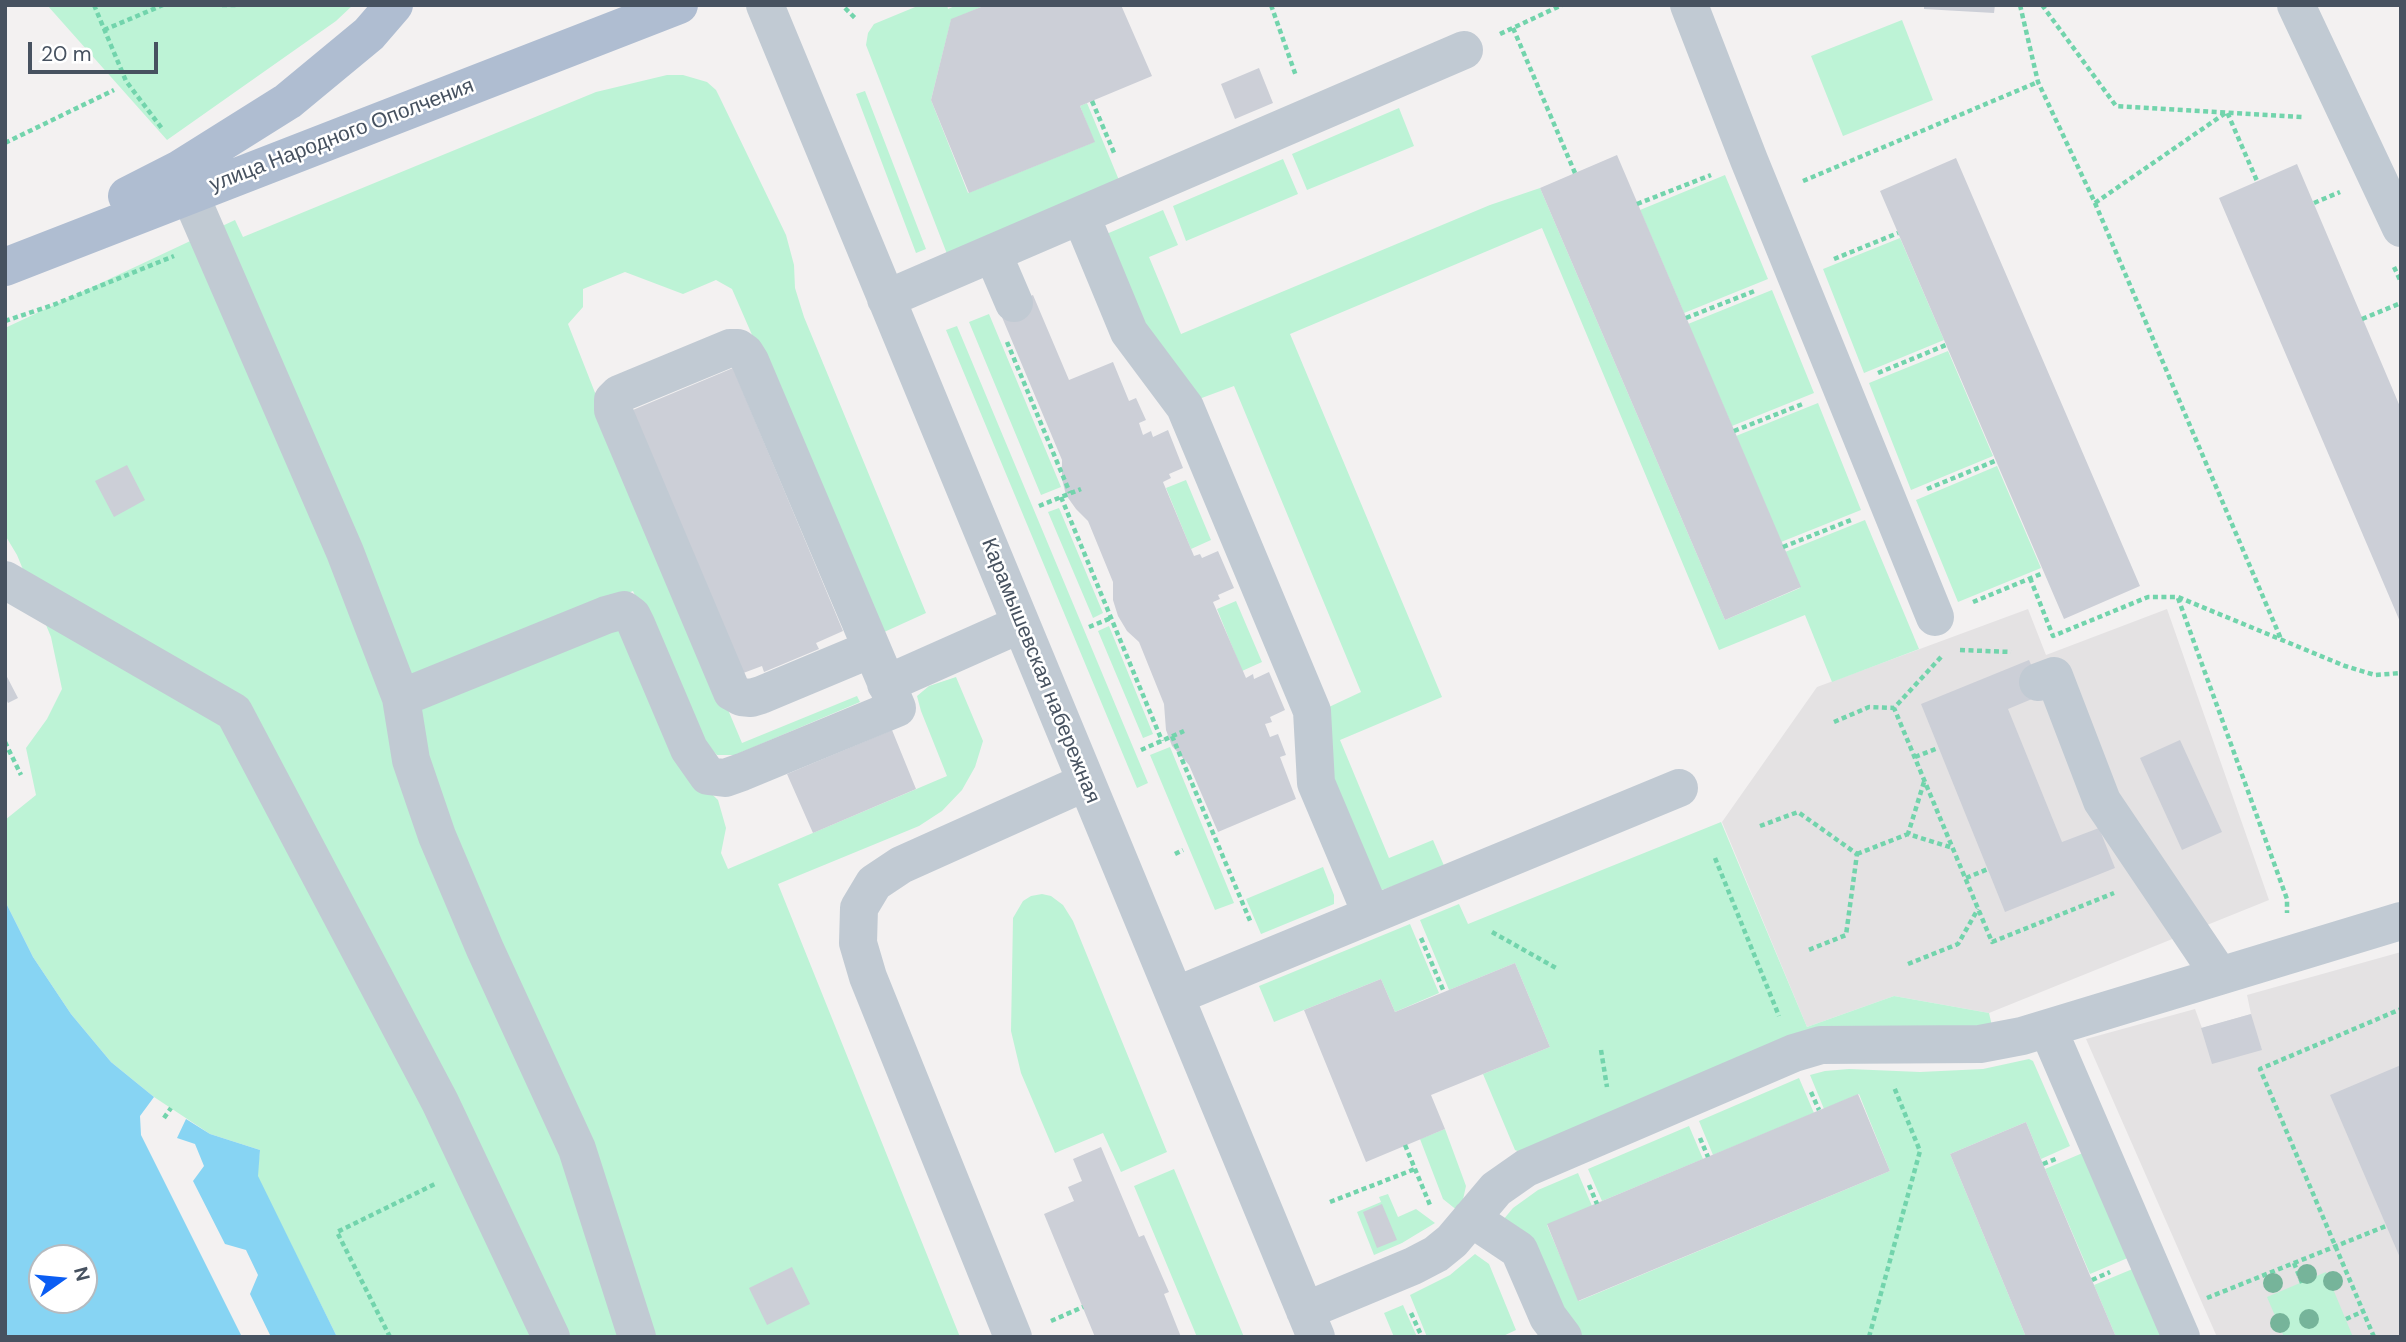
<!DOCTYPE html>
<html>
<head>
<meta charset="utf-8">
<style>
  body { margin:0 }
  #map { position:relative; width:2406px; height:1342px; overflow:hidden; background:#f3f1f1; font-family:"DM Sans",sans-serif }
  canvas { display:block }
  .frame { position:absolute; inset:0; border:7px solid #475260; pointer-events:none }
  .north { position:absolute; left:28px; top:1244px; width:70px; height:70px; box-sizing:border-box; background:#fff; border:2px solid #b5babf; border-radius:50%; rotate:75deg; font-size:19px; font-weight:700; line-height:28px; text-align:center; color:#475260 }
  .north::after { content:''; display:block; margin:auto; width:24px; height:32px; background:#0b5df3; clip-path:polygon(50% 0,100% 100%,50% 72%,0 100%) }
  .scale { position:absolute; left:28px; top:42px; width:130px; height:32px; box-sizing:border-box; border:4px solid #475260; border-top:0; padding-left:9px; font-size:21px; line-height:24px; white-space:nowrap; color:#475260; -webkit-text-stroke:5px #fff; paint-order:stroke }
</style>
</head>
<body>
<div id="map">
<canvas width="2406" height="1342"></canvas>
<div class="frame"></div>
<div class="north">N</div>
<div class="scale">20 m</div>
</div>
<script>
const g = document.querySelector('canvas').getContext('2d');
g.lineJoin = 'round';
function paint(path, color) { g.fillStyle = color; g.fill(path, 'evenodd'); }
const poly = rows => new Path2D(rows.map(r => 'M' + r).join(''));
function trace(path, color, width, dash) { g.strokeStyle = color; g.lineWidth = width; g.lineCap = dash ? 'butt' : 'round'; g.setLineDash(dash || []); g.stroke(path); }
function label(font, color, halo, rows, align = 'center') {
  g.font = font + ' "DM Sans",sans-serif'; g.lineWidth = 5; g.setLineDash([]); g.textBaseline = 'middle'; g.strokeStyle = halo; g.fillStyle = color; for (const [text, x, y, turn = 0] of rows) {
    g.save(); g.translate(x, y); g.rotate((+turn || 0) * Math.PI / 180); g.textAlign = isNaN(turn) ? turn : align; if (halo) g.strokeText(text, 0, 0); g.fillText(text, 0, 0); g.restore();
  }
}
const education = poly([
  [2028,609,2046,655,2167,609,2269,900,1989,1013,1894,996,1807,1027,1722,822,1817,687],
  [2401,952,2401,1337,2217,1337,2086,1039,2195,1009,2202,1028,2251,1014,2247,995]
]);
const green = poly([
  [47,5,353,5,336,21,167,140],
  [920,5,947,5,948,9,957,5,986,5,951,20,931,100,968,193,1094,142,1080,106,1087,103,1121,185,949,259,866,45,868,33,874,24],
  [1902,20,1933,100,1843,136,1811,56],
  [667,75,683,75,707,82,716,90,720,98,786,235,794,265,795,288,804,317,926,613,882,633,732,289,716,280,683,294,625,272,583,289,583,307,568,324,601,408,742,743,857,696,860,702,735,755,717,755,696,735,633,591,550,625,620,626,686,769,718,800,726,828,721,853,728,869,947,776,921,711,917,696,929,686,956,677,983,741,975,767,962,790,942,811,919,826,778,884,960,1337,337,1337,257,1176,260,1150,210,1134,154,1097,111,1062,71,1014,33,957,5,901,5,820,36,795,26,748,47,719,62,689,51,637,17,555,5,535,5,328,235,220,243,237,596,92],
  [865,91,926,249,916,253,856,94],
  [1399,108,1414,146,1307,190,1292,154],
  [1283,159,1298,194,1186,241,1173,206],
  [1725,175,1768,279,1684,313,1640,210],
  [1540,188,1725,620,1800,588,1785,552,1865,520,1919,649,1832,682,1805,615,1719,650,1542,228,1290,334,1442,697,1340,740,1389,858,1433,840,1445,868,1379,891,1333,790,1329,707,1361,692,1234,386,1199,399,1146,334,1104,235,1163,210,1178,245,1149,257,1181,334,1490,205],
  [1900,238,1944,340,1864,373,1823,269],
  [1772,290,1814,393,1732,426,1688,324],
  [989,314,1061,487,1041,495,969,322],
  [957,326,1148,783,1137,788,946,330],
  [1948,351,1993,456,1911,490,1869,383],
  [1818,403,1861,510,1781,542,1736,436],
  [1997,466,2041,568,1958,602,1916,500],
  [1186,480,1211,540,1191,549,1166,488],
  [1059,508,1103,613,1093,618,1048,512],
  [1236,601,1262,662,1242,671,1217,609],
  [1109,626,1153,734,1143,738,1098,631],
  [1170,747,1234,903,1215,910,1150,755],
  [1721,822,1807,1027,1894,996,1989,1013,1992,1026,1920,1031,1520,1152,1515,1150,1483,1074,1550,1047,1515,963,1449,990,1420,920,1459,904,1468,924],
  [1323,867,1334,895,1334,904,1261,934,1246,899],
  [1042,894,1051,896,1063,905,1073,921,1167,1152,1121,1172,1103,1133,1055,1153,1021,1073,1011,1031,1013,918,1023,901,1031,896],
  [1410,924,1439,993,1395,1012,1381,979,1274,1022,1259,986],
  [2029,1059,2033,1061,2070,1146,2041,1159,2026,1122,1950,1154,2026,1337,1580,1337,1503,1220,1513,1208,1538,1190,1578,1173,1592,1206,1547,1225,1579,1301,1890,1171,1859,1094,1824,1109,1810,1075,1825,1071,1849,1069,1920,1072,1983,1069],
  [1799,1078,1814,1113,1713,1155,1699,1121],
  [1689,1126,1703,1159,1602,1201,1588,1169],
  [1445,1129,1466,1186,1462,1204,1458,1211,1443,1199,1420,1139],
  [2085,1152,2130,1257,2090,1274,2045,1169],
  [1174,1169,1244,1337,1197,1337,1134,1186],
  [1388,1194,1398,1217,1416,1209,1435,1223,1402,1243,1374,1255,1357,1212,1381,1202,1379,1197],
  [1475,1254,1489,1264,1516,1330,1501,1337,1427,1337,1410,1295,1450,1275],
  [2135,1268,2165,1337,2116,1337,2094,1285],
  [2326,1272,2353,1337,2284,1337,2267,1297],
  [1403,1305,1417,1337,1394,1337,1384,1313]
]);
const water = poly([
  [5,901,33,957,71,1014,111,1062,154,1097,140,1116,141,1135,242,1337,5,1337],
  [42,1258,84,1258,84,1300,42,1300],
  [186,1119,210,1134,260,1150,258,1176,337,1337,271,1337,250,1294,258,1275,246,1250,225,1244,193,1181,204,1166,195,1144,177,1138]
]);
const building = poly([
  [986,5,1079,5,1080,7,1121,5,1152,76,1080,106,1095,142,969,193,931,100,951,19],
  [1924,5,1995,5,1994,13,1924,9],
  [1259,68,1273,103,1235,119,1221,84],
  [1617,155,1801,587,1725,620,1540,188],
  [1956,158,2140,586,2064,619,1880,191],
  [2297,164,2401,409,2401,624,2219,198],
  [1033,295,1069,380,1113,362,1129,401,1136,398,1146,420,1139,423,1143,435,1151,431,1153,437,1168,430,1183,468,1169,474,1171,478,1163,482,1194,556,1200,554,1202,558,1218,551,1234,588,1218,595,1220,599,1213,602,1246,678,1253,674,1254,679,1269,672,1285,710,1270,717,1272,722,1265,724,1270,737,1278,734,1286,755,1280,757,1296,799,1218,832,1189,765,1172,746,1166,730,1164,704,1139,642,1127,631,1118,616,1113,600,1113,582,1088,521,1076,509,1066,495,1062,479,1062,460,999,310],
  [733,368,843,631,816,643,819,649,764,672,762,666,738,675,628,412],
  [127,465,145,500,114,517,95,481],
  [2029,660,2044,694,2008,709,2062,842,2099,828,2115,868,2005,912,1921,704],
  [5,673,18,698,8,703,5,697],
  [892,730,916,789,813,833,787,774],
  [2180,740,2222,832,2182,850,2140,758],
  [1515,963,1550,1047,1431,1095,1445,1129,1366,1162,1304,1010,1381,979,1395,1012],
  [2251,1014,2262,1050,2212,1064,2201,1028],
  [2401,1065,2401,1260,2330,1095],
  [1858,1094,1890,1171,1578,1301,1547,1224],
  [2026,1122,2045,1169,2116,1337,2026,1337,1950,1154],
  [1101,1147,1139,1237,1144,1235,1169,1292,1164,1294,1181,1337,1095,1337,1044,1214,1074,1201,1068,1187,1082,1181,1073,1159],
  [1382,1204,1397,1240,1377,1248,1363,1212],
  [792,1267,810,1304,767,1325,749,1288]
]);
const path = poly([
  [94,5,126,81,163,130],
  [222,5,237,5],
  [1271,5,1296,76],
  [2020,5,2038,82,2095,203,2281,639],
  [2042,5,2116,106,2302,117],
  [845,8,855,18],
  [1513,28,1575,173],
  [104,30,163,5],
  [1500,34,1562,5],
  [1092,101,1115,155],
  [5,143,114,90],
  [1803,181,2038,82],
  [2095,203,2227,112,2257,181],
  [2314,203,2340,192],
  [1637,204,1711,175],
  [1834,259,1898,233],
  [2394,267,2401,282],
  [1686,318,1757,290],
  [2362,319,2401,303],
  [5,321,53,305,174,256],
  [1007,342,1070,493],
  [1878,373,1946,345],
  [1734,431,1805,403],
  [1927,489,1995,461],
  [1061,497,1162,741],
  [1039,506,1081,489],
  [1783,547,1851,520],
  [2030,578,2053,636,2148,597,2178,597,2345,666,2375,675,2401,673],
  [2178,598,2287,899,2287,913],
  [1973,602,2043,573],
  [1089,627,1111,618],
  [1960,650,2011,652],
  [1941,657,1894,708,1992,942,2114,893],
  [1834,722,1869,707,1894,708],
  [1172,736,1251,923],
  [5,742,21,775],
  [1141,750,1184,731],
  [1915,757,1938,748],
  [1924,782,1908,834,1953,848],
  [1760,826,1798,812,1857,854,1846,935,1806,951],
  [1175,854,1183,850],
  [1857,854,1908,834],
  [1715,858,1779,1016],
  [1966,878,1988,869],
  [1492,932,1556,968],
  [1421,938,1444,992],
  [1908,964,1958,944,1978,909],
  [1601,1050,1607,1087],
  [1811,1092,1819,1110],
  [164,1118,171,1108],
  [1700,1138,1708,1157],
  [1405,1145,1430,1205],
  [2043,1164,2058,1158],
  [1589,1185,1597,1204],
  [1330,1202,1415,1169],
  [2294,1263,2302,1283],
  [2092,1280,2110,1272],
  [2207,1298,2386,1226],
  [1411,1313,1422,1337],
  [2346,1319,2364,1311],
  [1051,1321,1083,1307],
  [390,1337,337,1232,435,1184],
  [1869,1337,1920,1151,1894,1087],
  [2374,1337,2260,1069,2401,1009]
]);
const minor = poly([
  [765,5,1316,1337],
  [1689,5,1749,160,1935,617],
  [2296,5,2401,228],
  [190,195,345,552,401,698,411,760,437,836,485,949,577,1149,637,1337],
  [1081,216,1129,332,1185,407,1312,711,1316,783,1371,913],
  [993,254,1014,303],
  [886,299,1464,50],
  [5,580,234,712,440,1102,551,1337],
  [2038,682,2054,676,2102,801,2220,976],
  [886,684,1021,624],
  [401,698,606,615,624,610,632,616,636,624,689,749,708,776,725,778,742,772,897,708,750,361,745,353,738,348,730,348,619,394,613,400,613,410,732,692,741,697,751,698,761,695,871,649],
  [1175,996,1679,788],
  [2048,1029,2181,1337],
  [1471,1218,1519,1250,1548,1317,1563,1337],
  [1305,1311,1413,1266,1436,1254,1452,1241,1496,1189,1526,1168,1794,1053,1821,1045,1980,1044,2022,1036,2401,921],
  [1013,1337,868,977,858,943,859,908,874,883,901,865,1086,782]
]);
const major = poly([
  [127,196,178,170,288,101,369,34,394,5],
  [5,267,679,5]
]);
const trees = [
  [2307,1274],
  [2333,1281],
  [2273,1283],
  [2309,1319],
  [2280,1323]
];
const streetNames = [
  ["улица Народного Ополчения",342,136,-21],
  ["Карамышевская набережная",1040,671,68]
];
paint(education, '#e4e2e3');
paint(green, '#bdf3d6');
paint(water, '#87d4f3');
paint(building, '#cccfd7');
trace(path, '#72d4ac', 4.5, [5, 3.5]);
trace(minor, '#c1cad3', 38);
trace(major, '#afbdd1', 38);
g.fillStyle = '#76b49a';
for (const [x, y] of trees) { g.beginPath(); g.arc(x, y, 10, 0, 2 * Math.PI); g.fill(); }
label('21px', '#475260', '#fff', streetNames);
</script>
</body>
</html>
